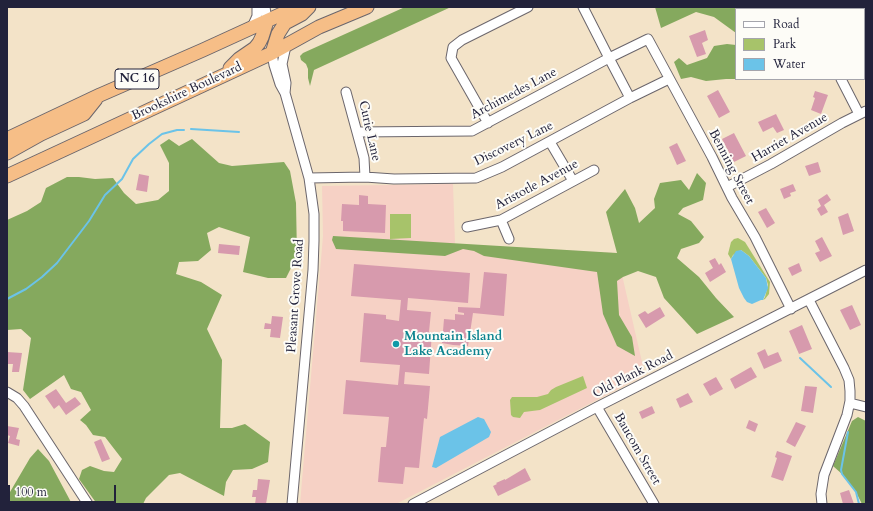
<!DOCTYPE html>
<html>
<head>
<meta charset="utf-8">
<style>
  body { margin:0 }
  #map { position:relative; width:873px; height:511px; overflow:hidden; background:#f3e3c8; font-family:Cardo,serif }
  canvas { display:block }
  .frame { position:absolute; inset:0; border:8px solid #22223b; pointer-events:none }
  .legend { position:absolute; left:735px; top:8px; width:130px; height:72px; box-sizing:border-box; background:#fdfcf7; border:1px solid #a5a5ac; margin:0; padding:5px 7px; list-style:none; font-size:12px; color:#22223b }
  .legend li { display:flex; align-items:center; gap:8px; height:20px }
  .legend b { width:20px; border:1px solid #a5a5ac }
  .scale { position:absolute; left:8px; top:485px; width:108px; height:18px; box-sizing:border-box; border:2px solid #22223b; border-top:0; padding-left:5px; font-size:12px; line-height:14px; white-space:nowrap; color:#22223b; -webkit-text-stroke:3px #fdfcf7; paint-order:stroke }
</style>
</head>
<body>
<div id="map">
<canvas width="873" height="511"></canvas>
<div class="frame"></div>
<ul class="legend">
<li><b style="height:5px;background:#fff"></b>Road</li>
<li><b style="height:11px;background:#a7c36a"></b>Park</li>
<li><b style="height:11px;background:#6bc3e8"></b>Water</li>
</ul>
<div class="scale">100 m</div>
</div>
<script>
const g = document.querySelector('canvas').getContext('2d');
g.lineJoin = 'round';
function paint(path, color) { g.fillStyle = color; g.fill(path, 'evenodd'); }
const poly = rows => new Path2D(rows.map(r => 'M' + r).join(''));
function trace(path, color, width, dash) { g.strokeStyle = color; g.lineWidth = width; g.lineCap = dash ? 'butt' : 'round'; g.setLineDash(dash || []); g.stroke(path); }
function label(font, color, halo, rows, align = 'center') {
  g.font = font + ' Cardo,serif'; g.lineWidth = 4; g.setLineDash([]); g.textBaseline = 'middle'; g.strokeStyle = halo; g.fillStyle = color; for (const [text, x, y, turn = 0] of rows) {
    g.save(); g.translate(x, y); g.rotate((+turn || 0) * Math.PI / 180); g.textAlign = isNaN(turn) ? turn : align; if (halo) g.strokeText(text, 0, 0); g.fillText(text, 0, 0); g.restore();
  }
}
const built = poly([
  [453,184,455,244,617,253,645,375,396,504,300,504,323,236,322,186]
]);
const green = poly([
  [390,214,411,214,411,238,390,239],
  [738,238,745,242,770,282,769,294,765,299,763,300,765,297,768,285,766,278,749,256,741,250,733,255,731,259,728,254,731,242,734,239],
  [583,376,587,388,540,410,524,412,520,418,513,417,511,415,510,400,512,397,537,397,548,394,551,390,556,387]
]);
const forest = poly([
  [405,7,451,7,314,70,310,86,308,78,308,69,306,64,301,60,300,56,303,53],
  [655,7,776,7,776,9,736,9,736,33,714,17,696,12,661,28],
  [727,44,736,45,736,79,747,79,726,79,706,81,691,77,681,79,674,62,679,58,687,65,707,58,714,46],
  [169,139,179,146,192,139,219,163,232,166,284,162,290,171,296,203,297,256,286,278,268,278,243,272,250,237,219,227,207,233,211,250,198,261,179,262,176,274,201,282,222,295,207,329,222,360,220,428,232,428,245,424,270,442,268,462,252,469,233,470,226,482,224,496,180,473,169,475,146,498,143,504,97,504,79,479,82,470,90,466,104,471,114,472,122,459,105,437,93,435,86,425,80,420,91,410,81,392,71,389,64,375,30,399,23,390,31,338,21,329,7,330,7,220,27,211,41,202,46,188,67,177,79,177,95,179,113,178,124,193,136,204,158,200,169,191,169,163,160,145],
  [697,173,706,183,703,200,683,208,678,214,691,221,704,237,699,243,681,249,677,258,699,277,716,298,734,317,697,334,664,298,656,277,638,271,623,277,617,281,619,315,632,337,635,356,617,346,603,314,597,272,484,256,474,251,463,249,445,256,336,249,332,240,333,236,617,253,606,212,625,189,635,208,639,223,655,208,654,199,660,183,681,180,689,190],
  [858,417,866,421,866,504,862,504,856,492,842,474,833,466,852,421],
  [38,449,49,461,72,504,7,504,7,492,10,492,30,458]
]);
const water = poly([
  [741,250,749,256,766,278,768,288,763,300,761,300,752,304,747,302,744,298,739,288,731,259,736,251],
  [478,417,484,419,491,432,489,437,436,468,432,467,440,437]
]);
const stream = poly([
  [191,129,239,132],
  [7,299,26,289,42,277,57,263,89,221,105,195,122,179,133,159,149,144,162,134,177,130,184,130],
  [800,358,831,387],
  [848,432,841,470,842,474,856,492,859,504]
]);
const building = poly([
  [705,30,708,40,702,43,706,54,697,57,689,36],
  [718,90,730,112,719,118,707,96],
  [815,91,828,95,821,114,811,110,815,98,813,97],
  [776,114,784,130,777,133,773,127,763,132,758,122],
  [734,133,746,156,734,162,722,139],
  [677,143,686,161,677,165,669,147],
  [818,162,821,172,809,176,805,166],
  [139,174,149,176,147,192,136,190],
  [793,184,796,191,790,193,791,196,784,199,780,189],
  [827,194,831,200,824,205,828,212,821,216,817,209,821,206,818,200],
  [359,195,368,196,368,204,386,205,385,233,343,231,343,221,341,221,342,204,359,205],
  [766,208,775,223,767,228,758,212],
  [848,213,854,231,843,235,838,217],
  [822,237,832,256,820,262,815,253,820,251,815,241],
  [219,244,240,246,239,255,218,253],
  [715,258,719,265,721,263,726,272,710,282,705,273,713,268,709,261],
  [799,263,802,271,792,276,788,268],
  [354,264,470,273,468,303,408,298,407,310,431,312,429,332,432,332,429,374,405,372,404,384,430,386,427,419,424,418,419,468,405,467,403,484,378,482,381,447,386,447,389,417,343,414,346,380,398,385,400,365,360,362,364,313,386,315,386,319,399,321,401,300,351,296],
  [484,272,507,274,504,316,473,313,468,346,453,345,442,343,444,319,455,320,455,314,464,315,464,313,458,312,458,307,480,308],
  [852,305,861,325,850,330,840,310],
  [660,307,665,316,646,328,638,315,645,311,648,314],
  [272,316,283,317,280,338,270,337,271,329,264,329,265,323,271,324],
  [802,325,812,349,799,354,789,331],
  [765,349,768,356,778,352,782,361,764,369,757,353],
  [7,352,22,353,19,372,12,372,13,364,7,364],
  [751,367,757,377,735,389,730,379],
  [716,377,723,389,710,396,703,384],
  [805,386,817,387,813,413,801,411],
  [56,389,66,403,75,397,81,404,66,415,59,405,54,409,45,396],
  [688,393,693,402,680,408,676,399],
  [652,406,655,413,642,419,639,412],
  [749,420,758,424,755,432,746,428],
  [796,422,806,426,795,447,786,442],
  [7,426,19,428,16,439,20,440,19,446,8,443,10,436,7,435],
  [101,439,110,459,102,462,94,442],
  [777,451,792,456,783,481,771,477,777,458,775,457],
  [525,468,531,480,498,496,493,486,497,484,496,483,505,479,505,480],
  [258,479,270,480,266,504,255,504,256,497,252,497,253,490,257,490],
  [849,490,854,504,843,504,840,493]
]);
const minor = poly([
  [265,7,267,21],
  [583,7,609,58,630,98],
  [252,27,257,16,257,7],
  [272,53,274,65,280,84,285,93,286,83,282,64,286,46],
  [841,79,859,114],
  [346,92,364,158,365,177],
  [285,93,309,178,314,214,314,241,313,270,292,504],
  [488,123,451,58,453,47,462,40,528,7],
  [357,132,472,131,609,58,648,39,712,157,732,198,755,237,791,309],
  [550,142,573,181],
  [309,178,365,177,394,179,476,178,502,167,630,98,669,79],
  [727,187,771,164,842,123,866,111],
  [501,220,509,239],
  [467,227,501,220,594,170],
  [809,300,844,368,849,380,850,391,850,401,847,415,824,475,821,494,822,504],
  [7,392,17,398,24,406,88,504],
  [850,403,866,407],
  [597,407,654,504],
  [413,504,597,407,866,270]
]);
const highway = poly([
  [272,53,278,34,285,23,302,14,309,7],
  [230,68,239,59,255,48,259,43,262,37,267,21],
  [7,139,100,95,203,50,297,7],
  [7,153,41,134,84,114,96,99],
  [7,176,272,53,319,27,367,7]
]);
const markers = [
  [396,344,4,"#0f9aa8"]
];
const shields = [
  [137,79,44]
];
const shieldNames = [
  ["NC 16",137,79]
];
const streetNames = [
  ["Brookshire Boulevard",187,92,-25],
  ["Archimedes Lane",514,94,-28],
  ["Curie Lane",369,131,77],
  ["Harriet Avenue",790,138,-30],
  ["Discovery Lane",514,144,-26],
  ["Benning Street",731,167,62],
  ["Aristotle Avenue",537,185,-28],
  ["Pleasant Grove Road",296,296,-86],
  ["Old Plank Road",633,375,-27],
  ["Baucom Street",637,449,60]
];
const cultureNames = [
  ["Mountain Island",404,337],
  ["Lake Academy",404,352]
];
paint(built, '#f6d1c5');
paint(green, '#a7c36a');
paint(forest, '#85a95e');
paint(water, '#6bc3e8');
trace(stream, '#6bc3e8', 2);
paint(building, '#d79aad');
trace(minor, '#6b666c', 11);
trace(highway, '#6b666c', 15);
trace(minor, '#fff', 9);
trace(highway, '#f6be87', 13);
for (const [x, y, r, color] of markers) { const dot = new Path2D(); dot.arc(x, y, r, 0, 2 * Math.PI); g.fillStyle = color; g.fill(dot); trace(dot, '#fdfcf7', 1.5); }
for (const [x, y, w] of shields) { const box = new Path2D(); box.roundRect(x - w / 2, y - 10, w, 20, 3); g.fillStyle = '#fdfcf7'; g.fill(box); trace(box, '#22223b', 1); }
label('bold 12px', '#22223b', null, shieldNames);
label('13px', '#22223b', '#fdfcf7', streetNames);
label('bold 13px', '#0d838f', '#fdfcf7', cultureNames, 'left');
</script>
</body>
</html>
